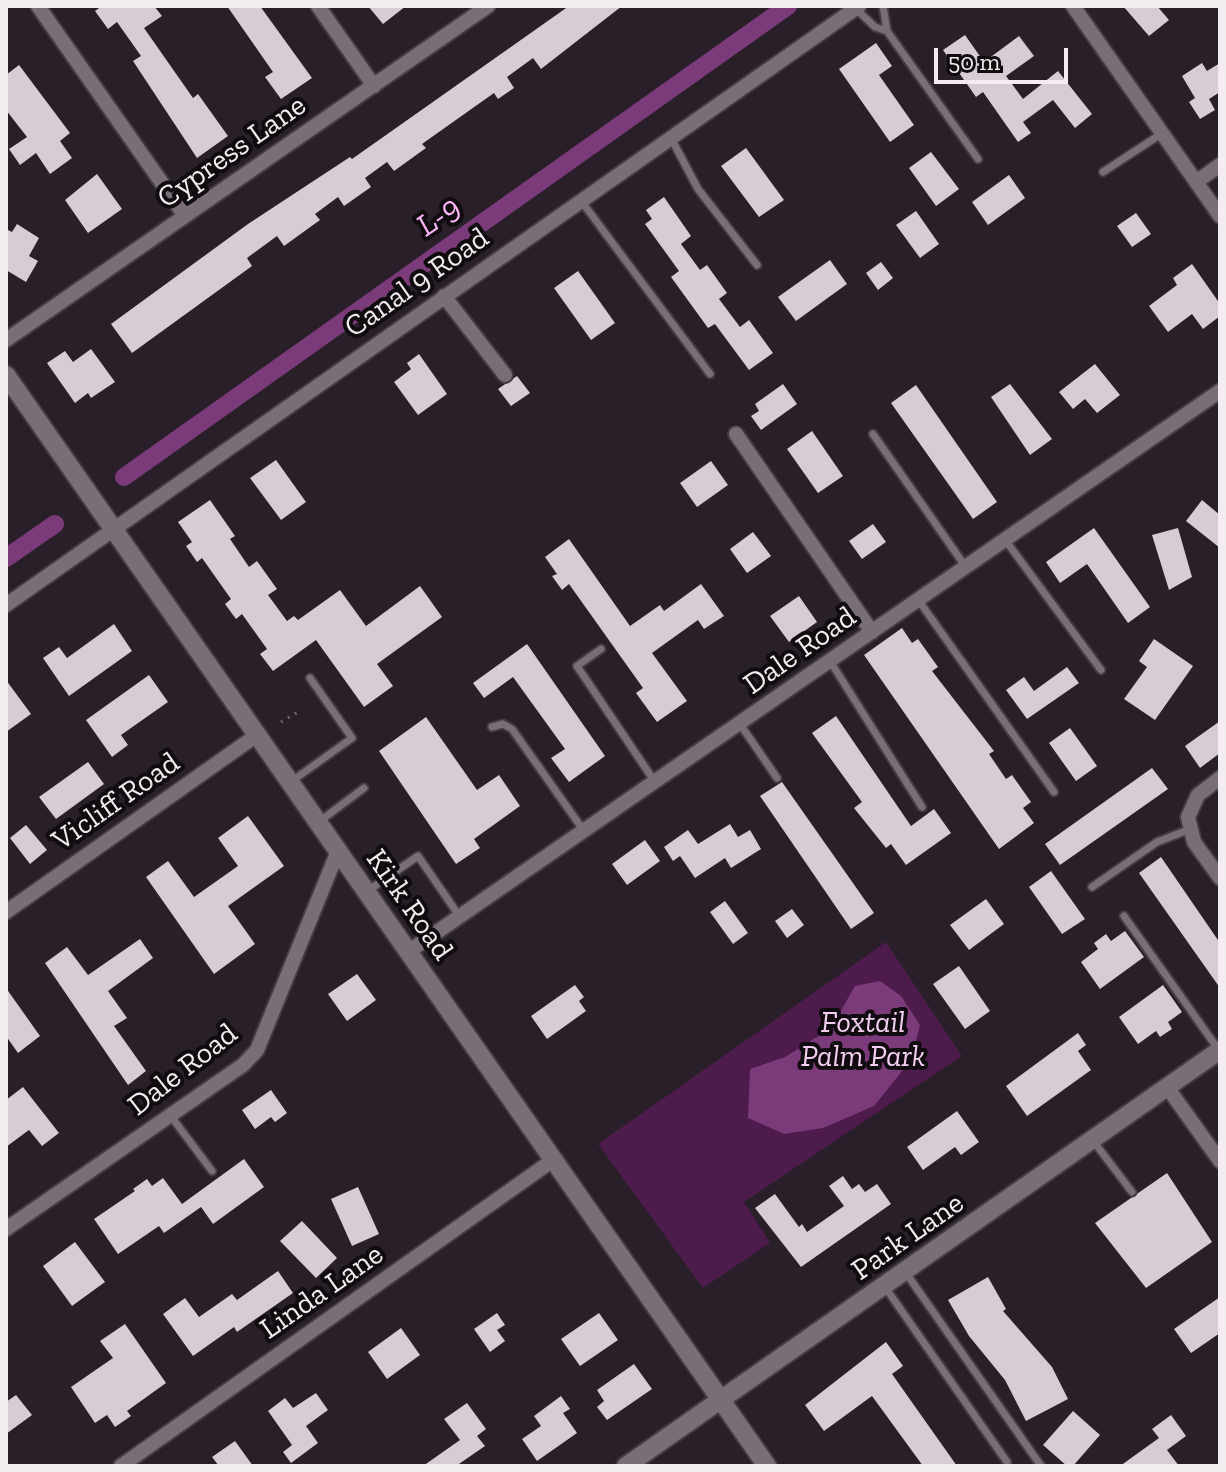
<!DOCTYPE html>
<html>
<head>
<meta charset="utf-8">
<style>
  body { margin:0 }
  #map { position:relative; width:1226px; height:1472px; overflow:hidden; background:#281f28; font-family:"Zilla Slab",serif }
  canvas { display:block }
  .frame { position:absolute; inset:0; border:8px solid #f3edf2; pointer-events:none }
  .scale { position:absolute; left:934px; top:48px; width:134px; height:36px; box-sizing:border-box; border:4px solid #f3edf2; border-top:0; padding-left:10px; font-size:24px; line-height:28px; white-space:nowrap; color:#f3edf2; -webkit-text-stroke:6px #0f0b0e; paint-order:stroke }
</style>
</head>
<body>
<div id="map">
<canvas width="1226" height="1472"></canvas>
<div class="frame"></div>
<div class="scale">50 m</div>
</div>
<script>
const g = document.querySelector('canvas').getContext('2d');
g.lineJoin = 'round';
function paint(path, color) { g.fillStyle = color; g.fill(path, 'evenodd'); }
const poly = rows => new Path2D(rows.map(r => 'M' + r).join(''));
function trace(path, color, width, dash) { g.strokeStyle = color; g.lineWidth = width; g.lineCap = dash ? 'butt' : 'round'; g.setLineDash(dash || []); g.stroke(path); }
function label(font, color, halo, rows, align = 'center') {
  g.font = font + ' "Zilla Slab",serif'; g.lineWidth = 8; g.setLineDash([]); g.textBaseline = 'middle'; g.strokeStyle = halo; g.fillStyle = color; for (const [text, x, y, turn = 0] of rows) {
    g.save(); g.translate(x, y); g.rotate((+turn || 0) * Math.PI / 180); g.textAlign = isNaN(turn) ? turn : align; if (halo) g.strokeText(text, 0, 0); g.fillText(text, 0, 0); g.restore();
  }
}
const green = poly([
  [886,942,962,1056,744,1202,770,1243,703,1288,598,1144]
]);
const water = poly([
  [880,981,901,996,920,1025,911,1060,874,1106,823,1128,784,1134,748,1118,750,1069,785,1057,831,1028,855,986]
]);
const canal = poly([
  [124,477,788,6],
  [6,558,55,524]
]);
const building = poly([
  [102,6,154,6,162,16,144,28,193,98,198,94,228,136,197,158,133,61,141,56,117,22,108,29,95,11],
  [227,6,260,6,312,78,281,99,265,77,273,72],
  [368,6,406,6,383,24],
  [569,6,622,6,541,69,533,58,507,77,514,88,498,99,494,93,422,144,426,148,394,171,387,162,365,178,371,187,344,206,338,197,315,214,320,220,284,246,277,236,247,258,252,266,132,353,111,324,248,224,350,157,352,159],
  [1123,6,1157,6,1169,20,1149,36],
  [965,35,984,62,1019,36,1034,56,1006,76,1023,99,1058,71,1092,114,1075,128,1053,100,1023,122,1031,133,1018,142,983,92,976,97,943,50],
  [876,43,892,66,879,75,914,125,890,142,839,69],
  [1202,63,1207,71,1220,63,1220,92,1209,99,1215,110,1200,119,1189,102,1195,98,1182,76],
  [19,65,70,133,60,141,72,158,50,174,36,153,20,165,9,149,27,137,6,110,6,75],
  [746,148,784,200,759,217,721,166],
  [931,152,959,189,936,206,909,168],
  [97,174,122,209,88,233,65,200],
  [1009,175,1025,198,988,225,972,202],
  [664,197,691,236,681,244,700,270,707,265,727,293,719,299,740,327,749,320,773,353,749,370,715,324,708,328,671,277,679,271,645,224,652,219,646,210],
  [916,211,939,244,920,258,896,225],
  [1136,213,1151,234,1132,247,1117,226],
  [17,224,39,238,29,256,38,261,26,282,6,270,6,229,12,232],
  [830,260,847,284,796,321,778,297],
  [881,262,893,278,878,290,866,273],
  [1192,264,1220,304,1220,316,1203,329,1192,314,1168,332,1149,306,1177,285,1173,278],
  [578,271,615,323,591,340,554,288],
  [91,349,115,382,91,398,88,393,75,403,47,363,65,351,73,362],
  [419,354,447,394,418,415,394,382,411,369,407,363],
  [1095,364,1120,395,1097,413,1085,399,1073,409,1059,392],
  [517,376,530,393,511,406,498,389],
  [783,384,797,404,761,430,751,416,759,411,755,404],
  [1010,384,1052,439,1030,455,991,397],
  [916,385,997,502,973,519,891,403],
  [812,431,843,476,818,493,787,449],
  [276,460,306,502,281,520,250,478],
  [711,461,728,485,697,507,680,483],
  [210,500,235,536,230,539,249,567,257,561,277,589,268,595,287,621,294,616,298,620,340,590,366,626,420,586,442,617,377,664,393,686,364,707,316,640,273,671,260,654,267,649,242,614,236,619,225,604,231,599,202,558,197,562,186,546,192,542,178,522],
  [1202,500,1220,515,1220,548,1186,521],
  [873,524,886,542,862,559,849,541],
  [1094,528,1150,607,1128,623,1087,564,1060,583,1046,562],
  [1178,528,1192,577,1169,590,1152,535],
  [753,532,771,556,747,573,730,549],
  [569,539,630,626,660,605,664,611,701,584,724,616,704,629,698,620,652,653,687,701,657,722,636,693,643,688,569,584,562,590,552,576,557,574,545,557],
  [799,596,817,622,789,642,770,616],
  [114,624,132,651,69,696,43,658,59,647,67,658],
  [902,628,912,643,918,639,938,667,932,671,994,751,989,754,1006,779,1012,775,1031,802,1023,808,1034,823,999,849,864,655],
  [1154,639,1193,666,1155,720,1124,699,1147,667,1139,661],
  [527,644,605,756,569,782,551,758,565,749,513,677,484,698,473,683],
  [1067,667,1079,683,1027,719,1006,690,1024,677,1034,691],
  [149,675,168,702,121,735,128,745,112,757,86,720],
  [6,680,31,714,6,732],
  [836,716,911,826,934,809,951,833,906,865,891,844,886,848,854,808,862,802,812,733],
  [426,717,477,790,499,775,520,806,474,839,480,848,456,864,379,751],
  [1220,721,1220,753,1200,768,1185,746],
  [1070,728,1097,766,1076,781,1049,743],
  [88,762,104,784,56,819,39,797],
  [1152,768,1168,789,1060,865,1045,844],
  [782,782,874,913,851,929,760,796],
  [248,816,284,866,228,906,255,944,214,974,146,877,168,861,194,897,238,866,218,838],
  [730,824,738,837,750,830,761,849,731,868,725,858,695,878,680,856,673,861,664,847,688,830,698,844],
  [26,825,47,850,30,864,10,838],
  [645,840,660,861,627,885,612,864],
  [1161,857,1220,943,1220,988,1139,873],
  [1051,871,1085,919,1062,934,1029,887],
  [986,899,1004,924,969,950,950,925],
  [725,901,748,933,733,944,710,912],
  [792,909,804,925,787,938,775,921],
  [1125,931,1144,957,1100,989,1081,962,1098,949,1094,943,1106,934,1111,941],
  [140,939,153,958,108,991,127,1018,114,1026,146,1071,128,1085,45,963,67,947,88,975],
  [959,966,990,1011,965,1029,933,984],
  [357,974,376,1000,347,1021,328,994],
  [575,985,584,997,579,1001,586,1011,547,1039,531,1016],
  [1163,985,1182,1012,1168,1022,1172,1029,1160,1037,1156,1031,1138,1044,1119,1017],
  [6,988,40,1036,18,1053,6,1036],
  [1078,1033,1086,1045,1078,1051,1091,1070,1027,1116,1006,1086],
  [23,1087,59,1133,42,1146,29,1130,6,1147,6,1100],
  [271,1090,287,1113,275,1122,271,1117,255,1129,242,1110],
  [957,1111,979,1142,961,1155,955,1147,923,1170,907,1147],
  [244,1159,264,1187,213,1224,201,1207,164,1233,159,1226,118,1254,94,1219,135,1191,133,1189,147,1179,152,1186,163,1178,182,1204],
  [1167,1173,1212,1242,1146,1288,1095,1223],
  [843,1176,852,1189,859,1184,865,1192,877,1184,891,1204,801,1267,755,1208,775,1194,799,1227,802,1224,807,1232,844,1206,829,1186],
  [358,1187,379,1234,352,1246,331,1199],
  [302,1221,337,1258,316,1278,280,1241],
  [75,1242,105,1282,72,1306,43,1266],
  [278,1271,293,1293,237,1332,234,1327,193,1356,163,1314,185,1298,199,1317,232,1294,237,1300],
  [988,1277,1006,1309,1003,1311,1052,1367,1068,1399,1026,1421,1005,1380,969,1336,948,1300],
  [1220,1297,1220,1333,1191,1353,1174,1329],
  [497,1313,505,1325,497,1330,505,1341,490,1352,474,1329],
  [599,1313,618,1340,580,1366,561,1339],
  [125,1324,166,1383,127,1411,131,1416,115,1427,107,1415,95,1423,71,1387,113,1358,100,1341],
  [401,1328,420,1355,387,1379,368,1352],
  [886,1342,903,1366,892,1374,957,1466,923,1466,872,1396,824,1431,805,1405],
  [634,1364,652,1389,607,1420,597,1407,604,1401,597,1390],
  [316,1393,328,1410,306,1426,318,1443,291,1463,283,1452,292,1445,268,1411,285,1398,293,1408],
  [16,1395,32,1415,6,1434,6,1402],
  [561,1396,570,1409,563,1413,577,1433,537,1461,522,1439,541,1426,534,1416],
  [467,1403,486,1429,477,1436,485,1446,456,1466,423,1466,460,1440,444,1419],
  [1073,1411,1100,1435,1073,1466,1067,1466,1043,1445],
  [1171,1415,1186,1436,1167,1450,1179,1466,1120,1466,1159,1438,1152,1429],
  [235,1441,253,1466,219,1466,212,1457]
]);
const path = poly([
  [281,722,298,712]
]);
const service = poly([
  [856,9,875,27,887,31,883,6],
  [887,31,978,159],
  [671,138,698,189,757,265],
  [1103,172,1161,134],
  [582,202,710,374],
  [873,434,965,566],
  [1006,541,1101,670],
  [919,601,1054,792],
  [601,649,577,666,655,782],
  [830,661,922,807],
  [740,724,777,778],
  [492,727,503,724,512,729,584,831],
  [292,781,352,738,310,678],
  [320,821,364,788],
  [1092,887,1157,842,1188,830],
  [369,890,418,856,460,917],
  [1124,916,1218,1049],
  [170,1115,212,1171],
  [1094,1142,1132,1192],
  [906,1273,1041,1466],
  [885,1287,1007,1462]
]);
const minor = poly([
  [38,6,185,216],
  [318,6,374,86],
  [1073,6,1220,216],
  [1196,182,1220,165],
  [444,296,505,375],
  [6,340,488,6],
  [736,434,872,632],
  [6,605,859,6],
  [1220,778,1198,795,1188,817,1194,842,1220,878],
  [6,912,257,735],
  [408,952,1220,391],
  [1167,1087,1220,1161],
  [6,1229,243,1065,257,1050,338,851],
  [121,1466,553,1160]
]);
const tertiary = poly([
  [6,375,767,1466],
  [626,1466,1220,1050]
]);
const streetNames = [
  ["Cypress Lane",232,152,-35],
  ["Canal 9 Road",417,283,-35],
  ["Dale Road",800,651,-35],
  ["Vicliff Road",116,802,-35],
  ["Kirk Road",409,905,55],
  ["Dale Road",183,1070,-38],
  ["Park Lane",908,1237,-35],
  ["Linda Lane",322,1292,-35]
];
const parkNames = [
  ["Foxtail",863,1023],
  ["Palm Park",863,1057]
];
const waterNames = [
  ["L-9",439,217,-35]
];
paint(green, '#4d1b4c');
paint(water, '#7b3a79');
trace(canal, '#7b3a79', 18);
paint(building, '#d7cbd6');
trace(service, '#433b42', 11);
trace(minor, '#433b42', 18);
trace(tertiary, '#433b42', 22);
trace(path, '#70686f', 3, [2, 6]);
trace(service, '#796e78', 7);
trace(minor, '#796e78', 14);
trace(tertiary, '#796e78', 18);
label('30px', '#f3edf2', '#0f0b0e', streetNames);
label('italic 30px', '#f4cff1', '#0f0b0e', parkNames);
label('italic 32px', '#fcb2f7', '#0f0b0e', waterNames);
</script>
</body>
</html>
